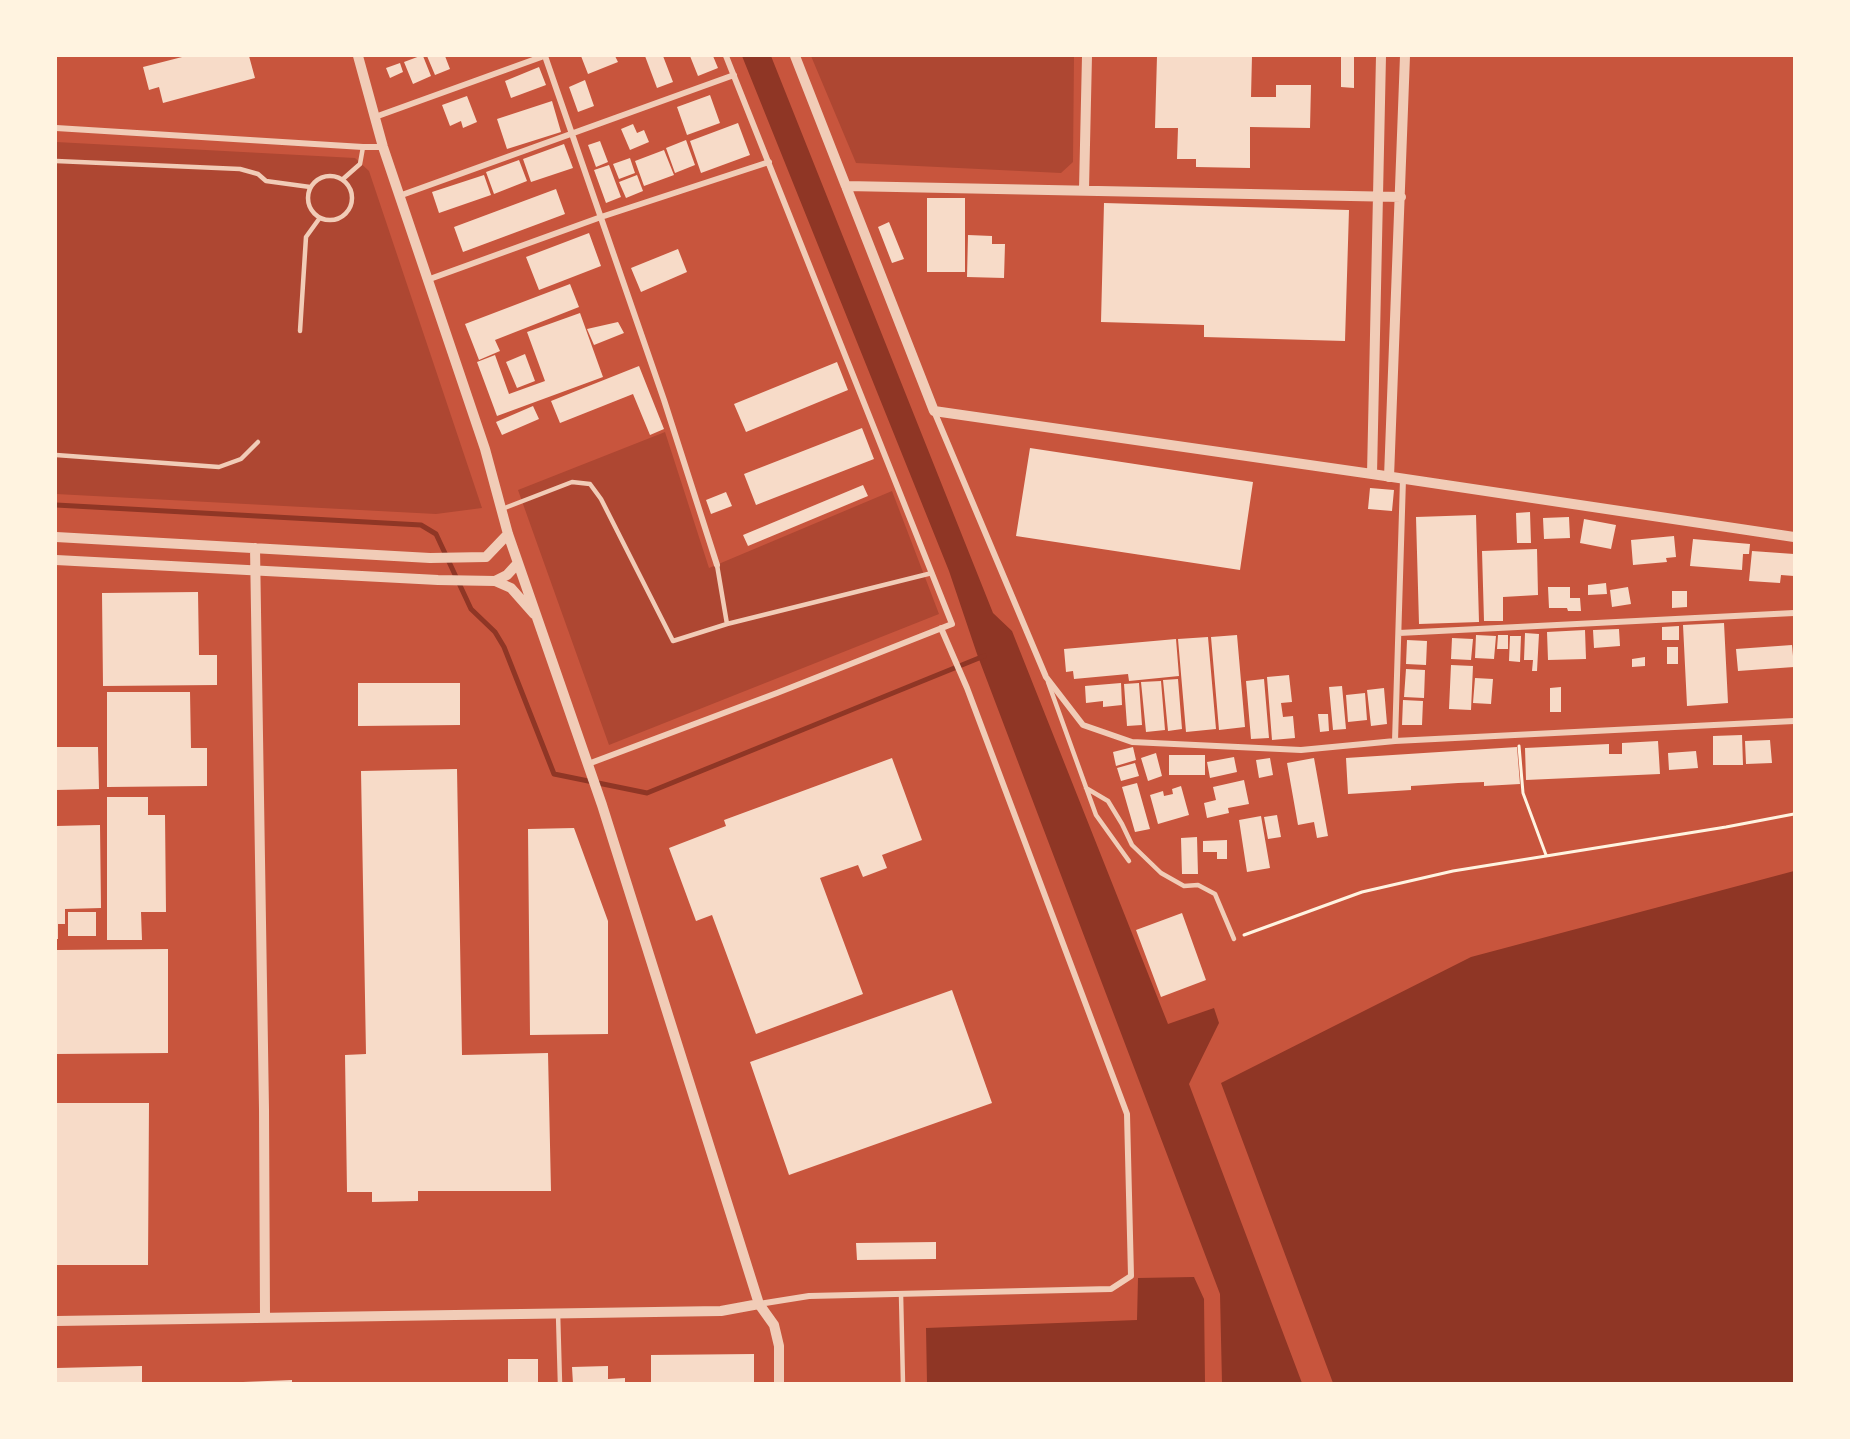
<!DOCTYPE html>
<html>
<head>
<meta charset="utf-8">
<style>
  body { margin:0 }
  #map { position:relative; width:1850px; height:1439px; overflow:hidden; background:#c8553d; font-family:"Crimson Pro",serif }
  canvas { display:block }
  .frame { position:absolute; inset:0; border:57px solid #fff3e0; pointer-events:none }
</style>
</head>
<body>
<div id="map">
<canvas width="1850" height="1439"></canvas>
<div class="frame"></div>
</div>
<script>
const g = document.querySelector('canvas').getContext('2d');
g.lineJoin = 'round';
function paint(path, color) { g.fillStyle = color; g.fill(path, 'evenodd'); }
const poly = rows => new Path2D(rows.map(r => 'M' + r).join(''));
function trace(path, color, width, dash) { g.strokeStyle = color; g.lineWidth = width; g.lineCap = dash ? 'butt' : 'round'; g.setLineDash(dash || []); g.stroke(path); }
const green = poly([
  [811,56,1074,56,1073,162,1061,173,856,163],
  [56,142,355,158,369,171,482,508,436,514,56,494],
  [665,432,709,568,892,491,939,614,609,745,518,490]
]);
const water = poly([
  [742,56,771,56,993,613,1012,631,1168,1024,1214,1008,1219,1023,1189,1084,1302,1383,1222,1383,1220,1294,977,654,949,571],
  [1794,871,1794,1383,1333,1383,1221,1083,1471,957],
  [1194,1277,1204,1299,1205,1383,927,1383,926,1328,1137,1320,1138,1278]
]);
const stream = poly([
  [56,505,421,525,436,534,471,609,495,632,504,647,554,774,647,793,984,656]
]);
const building = poly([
  [186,56,249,56,255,78,163,103,159,87,149,90,143,67],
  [420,56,423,56,431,76,413,84,404,62],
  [427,56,445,56,450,69,435,75],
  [581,56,615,56,618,62,588,74],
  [645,56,663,56,673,82,657,88],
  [690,56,713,56,718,68,698,76],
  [1157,56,1252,56,1251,97,1276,97,1276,85,1311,85,1310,128,1250,127,1250,168,1196,167,1196,159,1177,159,1178,128,1155,128],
  [1341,56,1354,56,1354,88,1341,87],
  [400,63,403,72,390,78,386,68],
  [539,67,546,85,511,98,505,81],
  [585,80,594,106,578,112,569,87],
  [710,95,720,123,687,135,677,107],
  [467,96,477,122,463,128,461,121,450,126,442,105],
  [552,101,561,132,507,149,497,119],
  [738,123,750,155,701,173,690,141],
  [633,124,637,133,644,130,649,142,630,150,621,129],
  [686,140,695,165,675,173,666,148],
  [600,141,608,162,596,167,588,145],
  [564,144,573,168,531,182,523,159],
  [664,150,674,175,644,186,635,161],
  [630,158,635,173,619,179,613,164],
  [519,160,527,181,494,194,486,172],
  [609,165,621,197,606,203,594,170],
  [484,175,491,195,439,213,432,192],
  [637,175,643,191,626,198,619,182],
  [556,189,565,214,463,252,454,227],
  [927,198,965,198,965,272,927,272],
  [1104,203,1349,210,1345,341,1204,337,1204,325,1101,322],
  [889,222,904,259,892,263,878,227],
  [589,233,601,266,539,290,526,257],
  [968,235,992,236,992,244,1005,244,1004,278,967,277],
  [678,249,687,272,641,292,631,268],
  [570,284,579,307,495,340,500,351,479,360,465,324],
  [580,313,603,377,497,416,477,362,495,355,509,394,545,381,527,332],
  [618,322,624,333,594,345,587,329],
  [525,354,535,381,517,388,506,362],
  [837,362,848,390,746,432,734,404],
  [639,366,664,429,650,435,633,394,560,423,551,401],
  [533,406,539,419,502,435,496,422],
  [862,428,874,459,756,505,744,474],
  [1030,448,1253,482,1240,570,1016,536],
  [863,485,868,496,748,546,743,535],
  [1370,488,1394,490,1392,511,1368,509],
  [726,492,732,506,711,514,706,500],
  [1530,512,1531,543,1517,543,1516,513],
  [1476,515,1479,622,1419,624,1416,517],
  [1569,517,1570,538,1544,539,1543,518],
  [1584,519,1616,525,1611,549,1580,543],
  [1674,536,1676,557,1666,558,1667,562,1633,565,1631,540],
  [1693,539,1750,544,1749,554,1743,554,1742,570,1690,566],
  [1537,549,1538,595,1503,597,1503,621,1484,621,1482,551],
  [1752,551,1794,554,1794,576,1781,575,1780,583,1749,581],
  [1606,583,1607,594,1588,595,1588,585],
  [1548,587,1570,587,1570,598,1580,598,1581,611,1568,611,1567,608,1549,608],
  [1628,587,1631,604,1612,607,1610,590],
  [1672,591,1687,591,1687,607,1672,608],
  [198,592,199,655,217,655,217,685,103,686,102,593],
  [1724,623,1728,703,1687,706,1683,625],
  [1679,626,1679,640,1662,640,1662,627],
  [1619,629,1620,646,1594,648,1593,630],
  [1585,630,1586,659,1548,660,1547,632],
  [1525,633,1539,634,1537,671,1532,671,1533,660,1524,660],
  [1237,635,1245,727,1219,730,1211,637],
  [1476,635,1496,636,1494,659,1475,658],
  [1498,635,1508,635,1508,649,1497,649],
  [1510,636,1521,636,1520,662,1509,661],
  [1208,637,1216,729,1186,732,1178,639],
  [1452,638,1473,639,1471,660,1451,659],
  [1176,639,1179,676,1129,681,1128,674,1074,679,1073,671,1066,672,1064,649],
  [1407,640,1427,641,1426,665,1406,664],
  [1792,645,1794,667,1738,671,1736,649],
  [1667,647,1678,647,1678,664,1667,664],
  [1645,657,1645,666,1632,667,1632,659],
  [1451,665,1473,666,1471,710,1449,709],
  [1406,669,1425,670,1424,698,1404,697],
  [1289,675,1292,702,1281,703,1283,717,1293,716,1295,738,1272,740,1267,677],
  [1475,678,1493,679,1491,704,1473,703],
  [1178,679,1182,729,1168,731,1163,680],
  [1264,679,1269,738,1251,739,1246,681],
  [1161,681,1165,730,1146,732,1141,682],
  [358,683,460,683,460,725,358,726],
  [1121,683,1122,705,1103,707,1103,701,1086,703,1085,686],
  [1139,683,1142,725,1127,726,1124,684],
  [1342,686,1346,729,1333,730,1329,687],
  [1561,687,1561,712,1550,712,1550,688],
  [1384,688,1387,724,1371,726,1367,690],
  [107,692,190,692,191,748,207,748,207,786,107,787],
  [1365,693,1367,720,1348,722,1346,695],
  [1403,700,1423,701,1422,725,1402,725],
  [1318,714,1328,714,1329,731,1320,732],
  [1742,735,1743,765,1713,765,1713,736],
  [1770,740,1772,763,1746,764,1745,741],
  [1658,741,1660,774,1526,780,1525,748,1609,744,1609,754,1622,754,1622,743],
  [56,747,98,747,99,789,56,790],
  [1133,747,1136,760,1116,766,1113,752],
  [1517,747,1520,784,1484,786,1484,782,1458,783,1411,786,1411,790,1348,794,1346,758],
  [1696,751,1698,768,1669,770,1668,753],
  [1156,753,1162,776,1148,781,1141,758],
  [1169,755,1205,755,1205,775,1169,775],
  [1234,757,1237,772,1210,778,1207,762],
  [892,758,922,840,882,855,887,868,863,877,858,865,820,878,863,994,756,1034,712,915,696,921,669,848,726,826,724,820],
  [1270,758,1273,775,1259,778,1256,760],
  [1314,758,1328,836,1317,838,1314,822,1298,825,1287,763],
  [1135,763,1139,776,1121,781,1117,768],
  [457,769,462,1055,548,1053,551,1191,418,1191,418,1201,372,1202,372,1192,347,1192,345,1055,366,1054,361,771],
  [1244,780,1249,804,1228,808,1229,813,1207,818,1204,803,1216,800,1213,787],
  [1137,783,1150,829,1135,832,1122,787],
  [1181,786,1189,815,1158,824,1150,795,1163,791,1164,796,1173,794,1172,789],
  [107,797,148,797,148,815,165,815,166,912,141,912,142,940,107,940],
  [1277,815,1281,837,1268,839,1264,817],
  [1261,816,1270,868,1247,872,1239,820],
  [100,825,101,908,65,909,65,924,58,924,58,939,56,939,56,826],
  [574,828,608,921,608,1034,530,1035,528,829],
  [1197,837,1198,874,1182,874,1181,838],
  [1227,840,1227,859,1217,859,1217,852,1203,852,1203,841],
  [68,912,96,912,96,936,68,936],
  [1182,913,1206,980,1161,997,1136,930],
  [168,949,168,1053,56,1054,56,950],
  [952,990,992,1103,789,1175,750,1062],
  [56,1103,149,1103,148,1265,56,1265],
  [936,1242,936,1259,857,1260,856,1243],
  [754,1354,754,1384,651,1384,651,1355],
  [508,1359,538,1359,538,1384,508,1384],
  [142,1366,142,1384,56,1384,56,1368],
  [608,1366,608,1379,625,1378,625,1384,573,1384,572,1367],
  [292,1380,292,1384,243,1384,243,1382]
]);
const path = poly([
  [1519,746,1523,793,1546,855],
  [1244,935,1362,892,1453,871,1726,827,1794,814]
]);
const service = poly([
  [56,161,240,169,258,174,266,181,310,187],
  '308 198a22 22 0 1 1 44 0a22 22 0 1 1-44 0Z',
  [343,179,360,164,363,147],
  [300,331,306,237,319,219],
  [56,455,219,467,241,459,258,442],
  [502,509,572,482,590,484,601,499,673,641,727,624,932,573],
  [717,565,727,624],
  [1048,682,1096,815,1129,861],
  [1086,788,1108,801,1122,824,1132,845,1161,873,1184,886,1198,885,1215,894,1234,939],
  [901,1294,903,1384],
  [558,1313,560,1384]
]);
const minor = poly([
  [545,56,664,400,717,565],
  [375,117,544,56],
  [56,128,363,147,383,147],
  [399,196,734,75],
  [427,280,601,217,769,162],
  [934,411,1046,677,1083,725,1132,742,1301,750,1395,741,1794,721],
  [1399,633,1794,613],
  [1395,741,1403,479],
  [588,764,777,693,952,624,726,56],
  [759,1304,809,1296,1111,1289,1131,1276,1127,1114,967,688,941,628]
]);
const tertiary = poly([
  [795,56,934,411,1372,474,1794,537],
  [846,186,1401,197],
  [1084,189,1087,56],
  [1372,474,1381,56],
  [1389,477,1405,56],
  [56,537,430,558,486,557,508,534],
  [255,548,264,1109,265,1317],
  [56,560,438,580,495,581,511,588,534,614],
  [495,581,507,575,518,563],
  [759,1304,774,1325,779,1346,779,1384],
  [56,1321,721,1311,759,1304,602,805,508,534,485,449,383,147,358,56]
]);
paint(green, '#ae4732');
paint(water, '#8f3625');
trace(stream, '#8f3625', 5);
paint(building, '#f7dbc8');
trace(path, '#fff3e0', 3);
trace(service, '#f1ccb7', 4.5);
trace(minor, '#f1ccb7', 6);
trace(tertiary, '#f1ccb7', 10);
</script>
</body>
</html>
